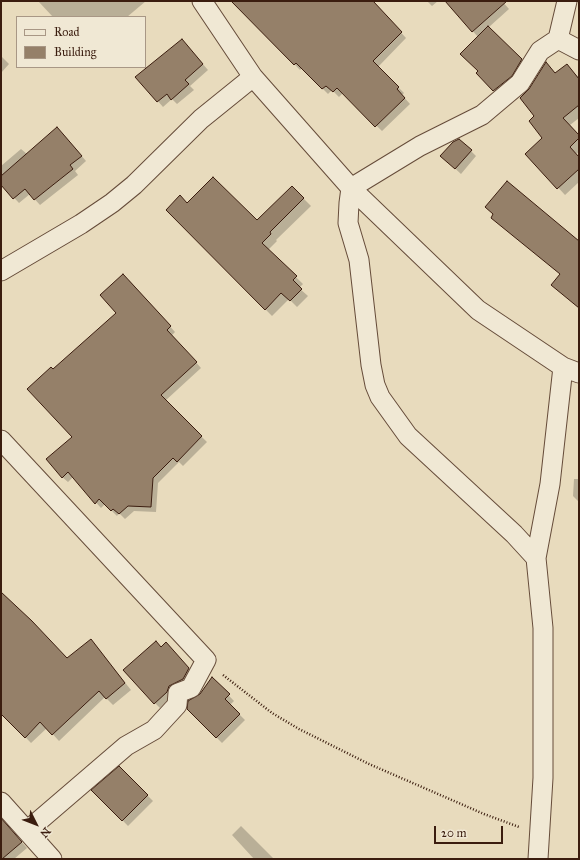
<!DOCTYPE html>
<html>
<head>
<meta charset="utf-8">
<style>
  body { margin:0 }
  #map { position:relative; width:580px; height:860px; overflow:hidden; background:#e8dbbd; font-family:"IM FELL Great Primer",serif }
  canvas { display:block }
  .frame { position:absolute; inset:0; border:2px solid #3b1d0f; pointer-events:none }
  .legend { position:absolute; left:16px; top:16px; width:130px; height:52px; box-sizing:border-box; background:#f0e8d4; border:1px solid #a89785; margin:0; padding:5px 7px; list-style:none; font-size:12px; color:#3b1d0f }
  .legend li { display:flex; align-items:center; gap:8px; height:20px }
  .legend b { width:20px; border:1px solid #a89785 }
  .north { position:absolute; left:16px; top:804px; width:40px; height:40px; -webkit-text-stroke:3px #f0e8d4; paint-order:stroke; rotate:132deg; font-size:11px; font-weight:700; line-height:16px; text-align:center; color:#3b1d0f }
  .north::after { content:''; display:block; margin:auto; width:14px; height:18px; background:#3b1d0f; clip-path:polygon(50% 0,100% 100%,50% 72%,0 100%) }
  .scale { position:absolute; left:434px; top:826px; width:69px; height:18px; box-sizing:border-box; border:2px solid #3b1d0f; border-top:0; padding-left:5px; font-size:12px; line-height:14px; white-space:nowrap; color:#3b1d0f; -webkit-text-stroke:3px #f0e8d4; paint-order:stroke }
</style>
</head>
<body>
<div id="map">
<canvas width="580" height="860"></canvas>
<div class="frame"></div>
<ul class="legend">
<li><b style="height:5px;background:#f0e8d4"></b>Road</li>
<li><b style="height:11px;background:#958069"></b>Building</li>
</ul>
<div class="north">N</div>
<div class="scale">20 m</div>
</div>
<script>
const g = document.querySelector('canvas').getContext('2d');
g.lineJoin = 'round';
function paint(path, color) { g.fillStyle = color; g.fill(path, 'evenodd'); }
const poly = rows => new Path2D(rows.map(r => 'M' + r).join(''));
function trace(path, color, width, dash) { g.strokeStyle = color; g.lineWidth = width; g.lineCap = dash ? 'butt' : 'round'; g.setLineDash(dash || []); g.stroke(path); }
const shadow = poly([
  [38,1,146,1,127,17,53,17],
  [233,1,376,1,374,3,406,38,378,67,404,93,402,95,410,104,382,131,343,93,339,97,332,90,328,94,302,68,300,70],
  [427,1,438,1,432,6],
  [446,1,502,1,509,9,489,27,527,66,500,96,477,73,479,71,478,37],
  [187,46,208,70,190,86,194,90,177,104,172,99,163,107,137,77],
  [1,56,9,64,1,73],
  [546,63,556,74,567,65,579,78,579,118,570,125,579,135,579,152,576,154,579,158,579,182,565,195,527,154,543,138,536,117,530,90],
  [62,133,86,161,75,171,78,175,40,205,30,194,19,203,1,184,1,166,21,149,27,154],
  [471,151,476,156,461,174,447,161],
  [292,187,311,206,276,240,277,241,268,250,303,284,299,288,308,296,297,307,289,299,272,316,167,210,187,204,257,222],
  [129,280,175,332,172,335,201,368,165,401,207,442,183,466,179,462,158,483,156,512,134,511,125,519,119,513,117,516,105,504,101,508,73,477,68,482,62,477,73,437,53,370,117,313],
  [574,479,579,479,579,502,573,496],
  [1,593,67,659,91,640,131,690,113,705,105,697,59,741,47,728,31,743,1,712],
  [161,648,171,649,194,674,160,708,155,703],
  [212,678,234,701,230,705,245,720,222,743,188,709],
  [119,767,153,801,128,826,93,790],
  [241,826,274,859,254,859,232,835],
  [1,829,11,830,27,848,14,859,1,859]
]);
const building = poly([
  [231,1,373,1,402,32,373,61,399,87,397,89,405,98,375,127,337,88,333,92,326,86,322,89,296,63,294,65,231,1],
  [445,1,507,1,472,32,445,1],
  [488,26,522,59,512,76,493,91,476,73,478,71,460,54,488,26],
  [182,39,203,64,185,80,189,84,171,100,167,94,157,102,135,77,182,39],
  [546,62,555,73,567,64,579,79,579,105,563,118,579,135,579,138,570,147,579,157,579,169,557,189,525,154,542,138,529,121,534,116,520,98,529,89,546,62],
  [57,127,82,156,70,165,73,169,34,200,25,189,13,199,1,185,1,176,57,127],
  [459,139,472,150,455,169,440,156,453,142,459,139],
  [213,177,257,220,292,186,304,198,270,232,271,234,262,243,297,276,293,280,302,289,290,301,281,293,265,310,166,210,180,195,187,203,213,177],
  [507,181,579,241,579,308,551,285,560,274,491,218,493,214,485,207,507,181],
  [123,274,171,326,167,330,197,362,161,395,202,436,177,462,173,458,153,478,151,507,128,506,119,514,113,509,111,511,99,499,95,504,68,472,62,478,46,459,72,437,27,389,51,367,53,369,116,313,100,295,123,274],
  [1,592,32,621,67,658,91,639,125,683,106,699,99,691,52,735,40,722,25,738,1,714,1,592],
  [156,641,161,647,166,642,189,668,183,679,169,686,167,692,154,704,123,670,156,641],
  [212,677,230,694,225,699,240,714,216,738,187,709,188,701,200,694,212,677],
  [119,766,148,795,122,821,91,790,119,766],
  [1,818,22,842,2,859,1,859,1,818]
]);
const path = poly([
  [223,675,272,713,299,729,369,764,484,814,519,827]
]);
const street = poly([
  [202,1,253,77,351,188,478,310,563,367,579,373],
  [558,39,579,50],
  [1,271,81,224,112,203,134,185,201,119,253,77],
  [1,440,206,660,191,688,178,693,177,705,154,730,126,746,27,831],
  [536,558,550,484,563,367],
  [1,802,52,859],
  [538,859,543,778,543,628,536,558,514,534,408,436,380,397,375,385,371,365,359,260,348,223,349,203,351,188,420,146,482,115,520,83,540,51,558,39,567,1]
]);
paint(shadow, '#0003');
paint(building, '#958069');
trace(building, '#3b1d0f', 1);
trace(street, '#664c3a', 21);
trace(path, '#3b1d0f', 2.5, [1, 2]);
trace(street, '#f0e8d4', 19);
</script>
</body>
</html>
